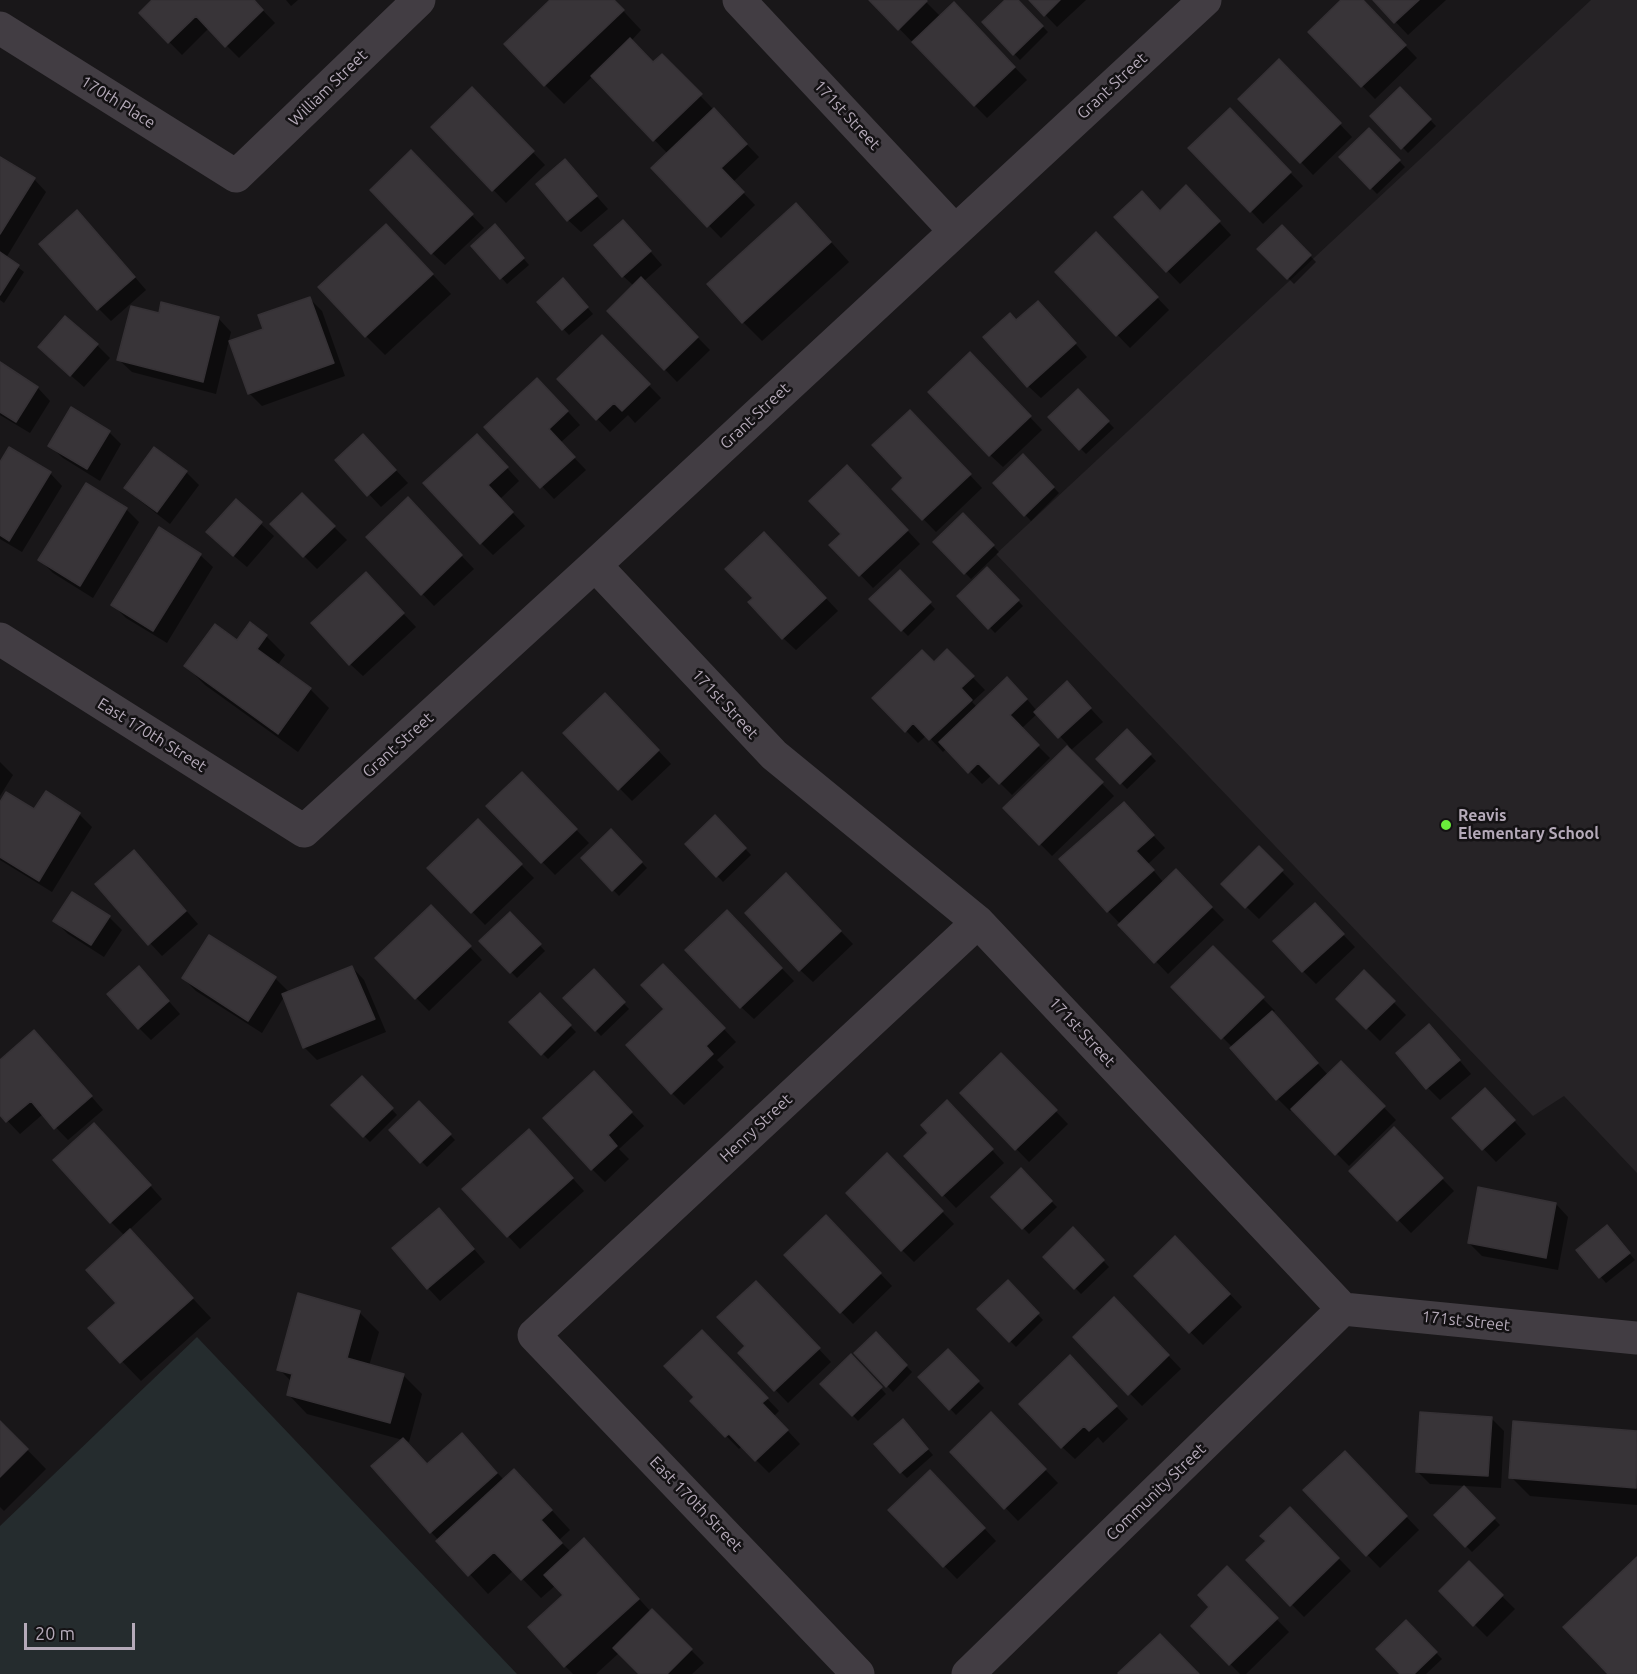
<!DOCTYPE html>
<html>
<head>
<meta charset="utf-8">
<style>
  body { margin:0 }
  #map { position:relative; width:1637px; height:1674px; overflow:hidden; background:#191719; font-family:Ubuntu,sans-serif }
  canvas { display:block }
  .scale { position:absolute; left:24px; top:1623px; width:111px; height:27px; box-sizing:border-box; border:3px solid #b5aab9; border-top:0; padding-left:8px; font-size:18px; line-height:21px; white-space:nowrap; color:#b5aab9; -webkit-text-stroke:4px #141214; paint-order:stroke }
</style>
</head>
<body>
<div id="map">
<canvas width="1637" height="1674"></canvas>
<div class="scale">20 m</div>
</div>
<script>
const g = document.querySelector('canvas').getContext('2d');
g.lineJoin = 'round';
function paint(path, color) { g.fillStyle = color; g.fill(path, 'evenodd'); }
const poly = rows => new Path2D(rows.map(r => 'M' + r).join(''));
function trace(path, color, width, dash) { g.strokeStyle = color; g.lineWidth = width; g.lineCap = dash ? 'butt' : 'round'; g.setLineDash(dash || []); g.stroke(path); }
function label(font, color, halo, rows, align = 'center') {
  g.font = font + ' Ubuntu,sans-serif'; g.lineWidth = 5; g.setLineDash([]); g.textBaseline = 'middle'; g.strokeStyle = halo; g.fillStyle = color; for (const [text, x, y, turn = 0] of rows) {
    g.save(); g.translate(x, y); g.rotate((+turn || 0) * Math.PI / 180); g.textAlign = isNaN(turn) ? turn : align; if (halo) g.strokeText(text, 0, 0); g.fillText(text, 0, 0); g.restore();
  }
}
const built = poly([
  [1591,0,1637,0,1637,1173,1564,1096,1533,1116,996,554]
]);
const green = poly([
  [197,1337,517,1674,0,1674,0,1526]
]);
const shadow = poly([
  [154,0,253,0,275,23,239,58,209,28,182,55,141,13],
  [286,0,298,0,291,6],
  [552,0,613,0,641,30,631,41,654,64,662,56,759,157,733,182,755,205,721,238,653,168,668,154,593,76,564,104,545,85],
  [871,0,924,0,941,17,966,17,1027,80,987,118],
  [1007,0,1017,0,1048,32,1020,60,984,22],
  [1031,0,1086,0,1057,27],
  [1343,0,1361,0,1417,58,1375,99,1310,32],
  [1375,0,1446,0,1408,35],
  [1292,74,1352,137,1313,175,1301,162],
  [1400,89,1436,126,1408,153,1372,116],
  [485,102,545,165,506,203,433,127],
  [1242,123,1303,186,1263,224,1251,211],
  [1369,130,1405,167,1377,194,1341,157],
  [0,158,34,179,46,192,6,258,24,272,4,303,0,300],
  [424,165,484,228,445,265,432,253],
  [577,174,608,209,581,232,568,220],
  [1199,200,1231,235,1180,284,1116,217,1160,212],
  [815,224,849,262,762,341,743,322],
  [90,225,146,290,111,321,99,309],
  [1282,227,1316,262,1294,284,1259,249],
  [501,232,529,265,507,284,473,246],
  [635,234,662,265,643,282,710,350,677,382,609,311,634,286,623,276],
  [405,245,451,294,385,355,366,336],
  [1109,247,1169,310,1130,348,1057,272],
  [569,286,593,314,569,335,539,303],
  [309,298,322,311,345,376,262,406,249,393,265,330],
  [162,304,219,319,231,332,216,394,132,372,119,360,160,315],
  [1050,315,1087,357,1041,398,1028,386,1017,321],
  [602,337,661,398,635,423,628,415,610,432,559,379],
  [97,345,110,358,84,387,53,360],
  [0,364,38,388,50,401,30,433,0,415],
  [982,366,1042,430,1003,467,990,455],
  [1078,391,1114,428,1086,454,1050,418],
  [550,392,580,425,560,443,586,470,554,499,486,427],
  [922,424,982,488,936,532,894,489,905,478],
  [109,432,121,444,100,481,63,458,50,446],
  [489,448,519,481,500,499,525,526,493,555,481,543],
  [155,449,186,472,199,485,170,524,139,500,126,488],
  [376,449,408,483,381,507,337,460],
  [1023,456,1059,493,1031,521,995,483],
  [0,465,50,473,62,486,22,552,0,539],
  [860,480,920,544,873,588,832,545,843,534],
  [86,485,127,510,139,522,93,598,53,573,40,560],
  [302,495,347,540,317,569,272,524],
  [236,501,274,536,247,567,221,545],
  [420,512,474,569,434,606,368,537],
  [963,515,999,552,971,579,935,542],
  [777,546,838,611,796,650,783,638,756,598],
  [200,555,213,567,167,643,126,618,113,605],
  [987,569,1023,606,995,633,959,596],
  [900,572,935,609,908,636,871,599],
  [378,587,416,627,363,676,350,664],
  [266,636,285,655,277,666,310,689,329,708,298,752,205,685,186,666],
  [947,651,985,690,972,702,977,707,1020,691,1037,711,1079,696,1103,722,1070,751,1114,796,1052,856,1005,808,1069,746,1038,713,1021,729,1050,758,1012,795,992,775,982,784,947,748,943,752,927,735,918,743,874,698,934,664],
  [617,707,671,764,632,801,565,733],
  [1127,731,1156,761,1127,789,1098,759],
  [0,762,13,775,0,796],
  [522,774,589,843,555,875,488,806],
  [46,793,79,814,92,827,52,892,0,860,0,805,35,812],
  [715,817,751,855,723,882,687,844],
  [1136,817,1165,848,1148,864,1164,883,1176,871,1224,920,1168,974,1108,911],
  [478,821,534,878,485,925,430,868],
  [611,831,647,868,619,896,583,858],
  [1259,848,1294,884,1259,919,1223,884],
  [146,865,198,924,162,956,150,943],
  [786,875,853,944,813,982,800,970],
  [727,912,794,981,754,1019,741,1007],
  [510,914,545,951,517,978,481,941],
  [109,917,122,930,104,957,68,934,55,921],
  [1327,918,1355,947,1316,984,1303,971],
  [444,919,482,960,429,1011,377,958],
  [1213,948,1275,1011,1272,1013,1328,1075,1341,1063,1396,1120,1349,1166,1293,1109,1290,1111,1278,1099,1233,1048,1173,987],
  [352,967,364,980,386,1032,317,1060,304,1047,284,997,262,1033,196,991,183,978,275,978,288,991,285,994],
  [593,971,629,1009,601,1036,565,998],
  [1364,972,1406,1015,1380,1041,1338,999],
  [676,978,736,1042,717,1060,724,1067,684,1105,672,1093,666,1009],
  [151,981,180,1014,151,1040,139,1028],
  [540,995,576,1032,548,1059,511,1022],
  [1441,1039,1471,1074,1440,1100,1428,1088],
  [47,1045,103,1110,68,1140,43,1114,20,1134,0,1113,0,1062],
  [1001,1055,1068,1124,1029,1162,962,1093],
  [362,1078,397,1115,370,1142,334,1105],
  [606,1086,644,1126,619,1149,629,1159,605,1182,592,1169],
  [1497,1102,1526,1134,1496,1162,1454,1118],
  [419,1103,455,1140,427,1167,391,1130],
  [960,1115,1004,1163,956,1208,906,1156],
  [1394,1129,1454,1191,1411,1233,1351,1171],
  [107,1137,162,1199,129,1230,211,1318,141,1381,90,1328,118,1303,125,1236,111,1222],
  [541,1143,584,1191,520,1249,508,1236],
  [887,1155,954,1224,914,1262,902,1250],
  [1021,1171,1057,1207,1029,1234,993,1197],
  [1556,1204,1568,1217,1558,1270,1482,1256,1469,1243],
  [452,1223,485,1262,440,1301,428,1288],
  [1073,1229,1109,1267,1081,1294,1045,1257],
  [839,1230,892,1286,853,1324,786,1255],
  [1612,1233,1635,1260,1606,1283,1578,1251],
  [1188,1250,1242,1307,1203,1345,1136,1276],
  [1008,1282,1043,1320,1016,1347,979,1309],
  [768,1295,831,1362,788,1403,740,1353,747,1346],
  [359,1312,379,1332,369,1366,403,1375,422,1394,409,1442,404,1440,428,1465,462,1435,504,1480,533,1490,570,1530,559,1540,571,1552,603,1559,651,1612,652,1611,704,1663,692,1674,641,1674,619,1653,596,1674,573,1674,565,1666,565,1595,556,1585,541,1598,514,1570,488,1594,431,1532,403,1440,307,1414,288,1394,292,1382,279,1369],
  [1127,1312,1181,1369,1142,1406,1075,1337],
  [876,1334,912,1372,893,1392,856,1353],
  [715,1344,779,1411,774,1416,800,1444,769,1473,742,1446,739,1449,692,1401,696,1397],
  [947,1351,984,1388,956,1415,920,1377],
  [851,1356,886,1394,858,1421,823,1384],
  [1082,1370,1128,1419,1103,1443,1098,1437,1075,1459,1062,1447],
  [991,1414,1058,1483,1018,1521,952,1452],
  [1491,1418,1504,1431,1501,1488,1430,1484,1417,1471],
  [0,1422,46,1469,4,1511,0,1507],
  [1515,1423,1637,1433,1637,1505,1530,1496,1511,1477],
  [908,1427,933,1455,907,1478,901,1472],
  [1357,1465,1419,1530,1380,1568,1305,1491],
  [943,1484,996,1541,957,1579,890,1510],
  [1464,1488,1500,1525,1472,1552,1436,1515],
  [1290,1509,1351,1571,1304,1617,1248,1560,1267,1542],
  [1469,1564,1515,1609,1487,1637,1441,1591],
  [1227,1568,1289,1632,1246,1674,1240,1674,1193,1626,1212,1607],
  [1406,1622,1442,1659,1426,1674,1402,1674]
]);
const building = poly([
  [152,0,254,0,263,10,225,47,196,16,168,43,139,13,152,0],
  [550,0,614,0,624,10,544,86,504,44,550,0],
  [869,0,926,0,927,1,898,30,869,0],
  [1005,0,1018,0,1043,26,1013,55,982,22,1005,0],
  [1029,0,1060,0,1044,16,1029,0],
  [1341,0,1363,0,1406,45,1361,87,1308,32,1341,0],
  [1373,0,1419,0,1394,23,1373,0],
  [954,2,1015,67,974,106,912,42,954,2],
  [630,38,653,62,662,54,702,94,653,141,591,76,630,38],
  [1279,59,1341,123,1300,163,1238,99,1279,59],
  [472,87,534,151,492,191,431,127,472,87],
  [1400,87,1431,119,1401,149,1370,116,1400,87],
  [714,108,747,144,721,168,744,192,707,227,651,168,714,108],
  [1230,108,1291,172,1250,212,1188,148,1230,108],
  [1369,128,1400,160,1370,189,1339,157,1369,128],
  [411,150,473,214,431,254,370,190,411,150],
  [0,157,35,178,0,234,0,157],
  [565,159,597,196,567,221,536,184,565,159],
  [1186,185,1220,221,1166,272,1114,217,1142,191,1160,211,1186,185],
  [796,203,831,242,742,323,707,284,796,203],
  [77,210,135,277,97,310,39,244,77,210],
  [623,220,651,251,622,277,594,245,623,220],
  [386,224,433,274,365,337,318,287,386,224],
  [495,224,524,258,500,279,471,246,495,224],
  [1282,225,1311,255,1287,279,1257,249,1282,225],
  [1096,232,1158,297,1116,336,1055,272,1096,232],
  [0,252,19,265,0,295,0,252],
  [641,277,698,337,664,370,607,311,641,277],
  [563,278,588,307,562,330,537,302,563,278],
  [310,297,334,363,248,394,229,341,263,329,258,315,310,297],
  [1038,301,1076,343,1027,387,983,337,1010,313,1016,320,1038,301],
  [161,302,219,317,203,382,117,360,131,306,159,313,161,302],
  [65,316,98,344,70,376,38,347,65,316],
  [602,335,650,384,622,411,614,403,596,420,557,379,602,335],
  [970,352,1031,416,989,456,928,392,970,352],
  [0,362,38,387,16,422,0,412,0,362],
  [537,378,568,411,549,429,575,457,540,488,484,427,537,378],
  [1078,389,1109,421,1079,450,1048,417,1078,389],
  [71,407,110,431,87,469,48,446,71,407],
  [910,410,971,474,922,520,892,489,903,478,872,445,910,410],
  [363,434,396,470,367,496,335,460,363,434],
  [477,434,508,467,488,485,513,512,480,544,423,483,477,434],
  [9,447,51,472,9,541,0,535,0,462,9,447],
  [154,447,187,471,157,512,124,488,154,447],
  [1023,454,1054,487,1024,516,993,483,1023,454],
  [847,465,908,530,859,576,829,545,841,534,809,501,847,465],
  [86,483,127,508,80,586,38,560,86,483],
  [302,493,335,526,303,557,270,524,302,493],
  [408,497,462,555,421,595,366,537,408,497],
  [236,499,262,522,233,556,206,532,236,499],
  [963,513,994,545,964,574,933,542,963,513],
  [159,527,201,554,153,631,111,605,159,527],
  [764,532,826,598,782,639,748,602,753,598,725,569,764,532],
  [987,567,1019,600,988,629,957,596,987,567],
  [900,570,931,602,901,631,869,599,900,570],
  [366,572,404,613,349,665,311,623,366,572],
  [250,622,267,635,257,649,311,688,278,734,184,666,215,624,237,640,250,622],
  [947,649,974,676,961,688,972,700,929,740,913,723,905,732,872,698,922,650,934,662,947,649],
  [1007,677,1027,699,1010,715,1039,745,999,784,978,763,968,773,939,742,1007,677],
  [1067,681,1091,708,1058,738,1034,712,1067,681],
  [605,693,659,750,618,790,563,733,605,693],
  [1127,729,1151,754,1120,784,1096,759,1127,729],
  [1067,746,1103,782,1039,845,1003,808,1067,746],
  [522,772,577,829,541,863,486,806,522,772],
  [46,791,80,813,39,881,0,857,0,802,6,792,34,809,46,791],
  [1124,802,1154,835,1136,851,1154,870,1107,912,1059,859,1124,802],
  [715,815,746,848,716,877,685,844,715,815],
  [478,819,522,864,471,913,427,868,478,819],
  [611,829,642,862,612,891,581,858,611,829],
  [1259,846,1283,870,1245,908,1221,884,1259,846],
  [134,850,186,911,148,945,95,884,134,850],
  [1176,869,1212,907,1154,963,1118,925,1176,869],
  [786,873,841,931,799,971,745,913,786,873],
  [72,892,110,916,91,945,53,921,72,892],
  [1315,903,1344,934,1302,972,1273,941,1315,903],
  [431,905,471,946,415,999,375,958,431,905],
  [727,910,782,968,740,1008,685,950,727,910],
  [510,912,541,944,510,973,479,941,510,912],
  [209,935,276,977,248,1021,182,978,209,935],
  [1213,946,1264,997,1221,1039,1171,987,1213,946],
  [663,964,725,1028,706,1046,713,1054,671,1094,626,1045,664,1009,641,985,663,964],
  [139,966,169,1001,138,1029,107,994,139,966],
  [352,966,375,1019,303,1048,282,994,352,966],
  [594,969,625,1002,595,1031,563,998,594,969],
  [1364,970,1395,1001,1366,1029,1336,999,1364,970],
  [540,993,571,1025,541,1055,509,1022,540,993],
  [1272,1011,1318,1063,1276,1100,1230,1048,1272,1011],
  [1429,1024,1460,1060,1426,1089,1396,1053,1429,1024],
  [34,1030,92,1096,54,1129,31,1101,6,1122,0,1115,0,1060,34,1030],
  [1001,1053,1057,1110,1015,1150,960,1093,1001,1053],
  [1341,1061,1385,1106,1335,1155,1291,1109,1341,1061],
  [594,1071,632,1112,608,1135,617,1146,591,1170,543,1118,594,1071],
  [362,1076,393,1108,363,1137,331,1105,362,1076],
  [1485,1088,1515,1120,1482,1150,1452,1118,1485,1088],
  [947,1100,993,1149,942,1196,904,1156,928,1133,921,1125,947,1100],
  [419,1101,451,1134,420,1163,389,1130,419,1101],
  [94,1123,151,1185,110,1223,53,1160,94,1123],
  [1394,1127,1443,1178,1397,1221,1349,1171,1394,1127],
  [529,1129,573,1178,507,1237,462,1189,529,1129],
  [887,1153,943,1211,901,1251,846,1193,887,1153],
  [1021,1168,1052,1201,1022,1229,991,1197,1021,1168],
  [1478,1187,1556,1203,1546,1258,1468,1243,1478,1187],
  [439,1208,474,1249,427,1289,392,1248,439,1208],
  [826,1215,881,1273,840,1313,784,1255,826,1215],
  [1607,1225,1630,1253,1599,1278,1576,1250,1607,1225],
  [1073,1227,1104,1260,1074,1289,1043,1257,1073,1227],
  [130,1229,193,1298,120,1363,88,1328,116,1303,86,1270,130,1229],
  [1175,1236,1230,1294,1189,1333,1134,1276,1175,1236],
  [1008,1280,1039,1313,1009,1342,977,1309,1008,1280],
  [756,1281,820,1348,774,1391,738,1353,745,1346,717,1317,756,1281],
  [298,1293,360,1311,347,1358,404,1374,390,1423,287,1395,292,1374,277,1370,298,1293],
  [1114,1297,1169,1355,1128,1395,1073,1337,1114,1297],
  [702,1330,768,1398,762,1403,788,1430,755,1461,729,1434,725,1437,690,1401,694,1397,664,1366,702,1330],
  [876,1332,907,1365,886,1387,854,1353,876,1332],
  [948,1349,979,1381,949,1410,918,1377,948,1349],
  [851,1354,882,1387,852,1416,820,1384,851,1354],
  [1070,1355,1117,1406,1089,1431,1084,1426,1061,1448,1019,1404,1070,1355],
  [991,1412,1046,1469,1004,1509,950,1452,991,1412],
  [1420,1412,1492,1417,1488,1476,1416,1472,1420,1412],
  [903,1419,928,1449,900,1473,874,1444,903,1419],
  [0,1421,28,1449,0,1477,0,1421],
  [1513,1421,1637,1431,1636,1488,1509,1478,1513,1421],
  [462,1433,497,1473,430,1533,371,1466,403,1438,427,1464,462,1433],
  [1345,1451,1407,1516,1366,1556,1303,1490,1345,1451],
  [514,1469,552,1510,541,1520,562,1543,521,1580,494,1552,468,1576,436,1541,514,1469],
  [930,1470,985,1528,943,1567,888,1510,930,1470],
  [1464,1486,1495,1518,1465,1547,1434,1515,1464,1486],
  [1290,1507,1339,1558,1290,1606,1246,1560,1266,1541,1260,1536,1290,1507],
  [584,1538,639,1599,564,1667,528,1627,563,1595,544,1575,584,1538],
  [1637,1557,1637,1674,1608,1674,1563,1627,1637,1557],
  [1469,1561,1503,1595,1473,1626,1439,1591,1469,1561],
  [1227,1566,1278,1618,1229,1665,1191,1626,1209,1607,1198,1595,1227,1566],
  [652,1609,692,1649,667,1674,639,1674,613,1648,652,1609],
  [1406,1620,1437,1652,1414,1674,1400,1674,1376,1649,1406,1620],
  [1160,1634,1199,1674,1119,1674,1118,1673,1160,1634]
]);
const minor = poly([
  [739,0,955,231],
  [0,28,236,176,419,0],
  [595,565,774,755,978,922,1343,1309,1637,1338],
  [0,639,304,831,595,565,1205,0],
  [858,1674,534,1335,978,922],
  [968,1674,1343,1309]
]);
const markers = [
  [1446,825,6,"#6aed3b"]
];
const streetNames = [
  ["Grant Street",1112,86,-43],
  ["William Street",328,88,-44],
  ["170th Place",118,102,32],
  ["171st Street",847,115,47],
  ["Grant Street",755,416,-43],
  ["171st Street",725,704,47],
  ["East 170th Street",152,735,32],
  ["Grant Street",398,745,-42],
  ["171st Street",1082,1032,47],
  ["Henry Street",756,1128,-43],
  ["171st Street",1466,1321,6],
  ["Community Street",1156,1492,-44],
  ["East 170th Street",696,1504,46]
];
const poiNames = [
  ["Reavis",1458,816],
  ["Elementary School",1458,834]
];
paint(built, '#262326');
paint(green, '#252c2e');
paint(shadow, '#0007');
paint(building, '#383438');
trace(building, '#353135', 1.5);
trace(minor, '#423d43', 33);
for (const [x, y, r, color] of markers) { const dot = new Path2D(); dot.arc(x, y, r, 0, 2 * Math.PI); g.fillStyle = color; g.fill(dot); trace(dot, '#141214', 2); }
label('16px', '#b5aab9', '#141214', streetNames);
label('bold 16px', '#b5aab9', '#141214', poiNames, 'left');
</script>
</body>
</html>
